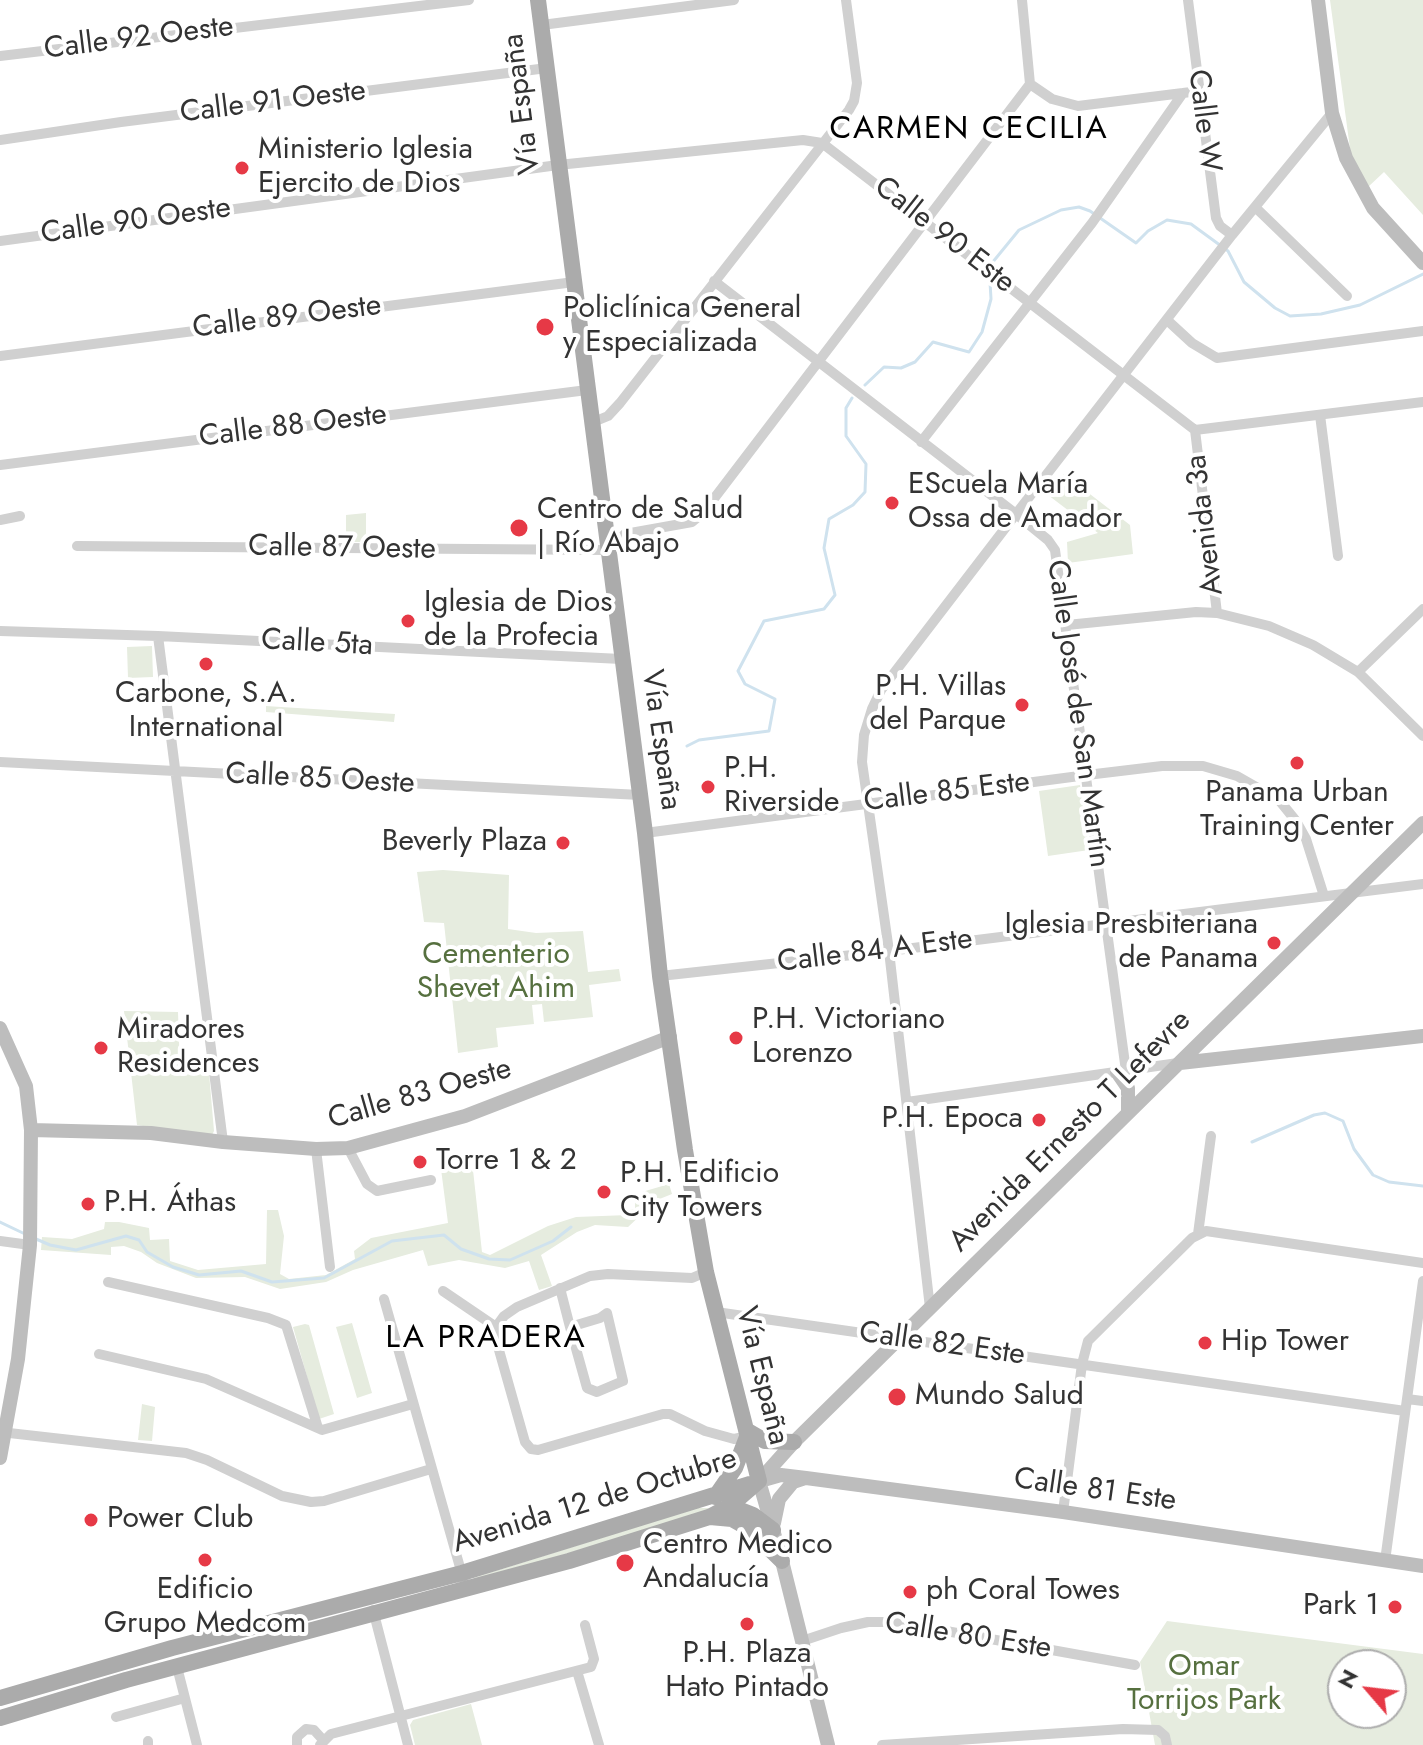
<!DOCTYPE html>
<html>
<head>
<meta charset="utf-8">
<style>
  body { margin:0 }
  #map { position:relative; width:1423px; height:1745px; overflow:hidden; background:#fff; font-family:Jost,sans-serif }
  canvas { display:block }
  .north { position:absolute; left:1327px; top:1649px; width:80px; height:80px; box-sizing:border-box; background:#fff; border:2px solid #adadad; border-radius:50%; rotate:298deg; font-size:22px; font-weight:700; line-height:32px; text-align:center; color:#333 }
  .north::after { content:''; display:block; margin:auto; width:28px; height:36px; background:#e63946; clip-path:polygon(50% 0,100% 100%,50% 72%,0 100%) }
</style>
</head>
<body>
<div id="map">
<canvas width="1423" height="1745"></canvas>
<div class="north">N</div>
</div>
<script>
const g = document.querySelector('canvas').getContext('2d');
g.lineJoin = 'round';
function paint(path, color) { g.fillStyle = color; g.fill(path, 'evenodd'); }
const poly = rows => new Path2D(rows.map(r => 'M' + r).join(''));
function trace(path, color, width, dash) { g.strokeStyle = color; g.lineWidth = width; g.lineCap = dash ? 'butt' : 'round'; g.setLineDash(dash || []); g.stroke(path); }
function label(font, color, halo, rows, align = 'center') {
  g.font = font + ' Jost,sans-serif'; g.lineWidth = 8; g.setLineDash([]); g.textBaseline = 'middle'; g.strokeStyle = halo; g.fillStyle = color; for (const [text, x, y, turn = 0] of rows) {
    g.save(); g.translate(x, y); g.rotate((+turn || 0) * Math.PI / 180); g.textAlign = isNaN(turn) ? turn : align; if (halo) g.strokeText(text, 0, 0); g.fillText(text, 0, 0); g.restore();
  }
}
const green = poly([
  [1330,0,1423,0,1423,215,1384,172,1367,188,1351,156],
  [1064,474,1130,525,1133,554,1068,563,1067,542,1098,533,1048,495],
  [366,513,366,542,346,542,346,515],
  [152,646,153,677,128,678,127,647],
  [266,706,281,707,395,714,394,722,266,712],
  [1080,785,1089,850,1048,856,1039,791],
  [443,870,509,875,508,929,536,933,583,931,588,972,619,969,621,981,589,985,593,1017,544,1022,542,1004,532,1005,534,1024,496,1028,498,1047,458,1053,444,923,424,922,417,872],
  [124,1011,178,1012,180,1071,209,1073,214,1131,212,1135,194,1135,137,1125],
  [441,1169,473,1170,482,1252,490,1255,548,1226,576,1217,628,1215,629,1210,635,1209,635,1199,642,1198,642,1192,669,1184,672,1194,657,1200,628,1227,595,1225,577,1232,541,1255,552,1286,539,1290,529,1261,505,1268,459,1260,428,1266,423,1250,353,1270,326,1282,280,1289,245,1277,196,1278,157,1263,141,1252,124,1246,111,1247,111,1255,41,1250,42,1237,72,1239,104,1229,105,1222,119,1222,149,1228,150,1240,169,1239,170,1261,198,1270,266,1264,267,1210,278,1210,284,1236,280,1274,289,1279,326,1275,355,1259,354,1251,371,1238,448,1223],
  [352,1323,372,1393,357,1398,336,1327],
  [305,1324,309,1325,334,1414,319,1419,293,1327],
  [142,1404,155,1407,152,1441,138,1440],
  [697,1508,708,1508,710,1511,475,1581,473,1578],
  [1167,1621,1423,1654,1423,1745,1155,1745,1140,1662],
  [1343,1665,1391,1665,1391,1713,1343,1713],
  [471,1704,482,1745,415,1745,410,1725,413,1720]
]);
const stream = poly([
  [992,263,1019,230,1061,210,1079,207,1090,211,1136,243,1148,231,1167,220,1191,224,1228,251,1244,282,1275,308,1290,316,1321,314,1360,305,1423,274],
  [865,385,884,367,901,368,915,362,933,342,969,352,982,332,991,299,990,282],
  [687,746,699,740,769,731,775,699,745,684,738,671,764,621,824,609,835,595,824,548,829,519,853,505,865,492,866,464,846,436,846,408,852,398],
  [1252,1142,1314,1115,1325,1113,1343,1121,1354,1149,1373,1175,1389,1182,1423,1186],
  [0,1222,25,1234],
  [36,1239,50,1245,76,1250,126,1236,139,1240,147,1252,173,1267,199,1275,241,1271,272,1282,324,1278,392,1241,444,1235,461,1249,489,1259,510,1260,553,1241,571,1227]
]);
const street = poly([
  [1022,0,1030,84],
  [1188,0,1216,218,1220,226,1232,235],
  [542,25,734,0],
  [0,56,469,0],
  [1030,84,1052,99,1078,106,1199,91],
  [0,140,121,122,547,68],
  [1255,207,1347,296],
  [0,241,558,165,803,140,822,143,1195,430,1217,613],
  [714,281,1016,514,1048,540,1055,550,1126,1071],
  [1167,320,1192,343,1217,358,1423,331],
  [0,356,574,282],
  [1320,415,1338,556],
  [591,423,608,416,620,403,849,110,854,101,857,83,846,0],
  [1195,430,1423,402],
  [921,442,1092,223,1183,93],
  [0,465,587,390],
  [0,520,20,516],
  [77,546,607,550,625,534,692,522,703,513,1030,84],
  [1067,625,1196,612,1217,613,1269,626,1313,645,1358,672,1423,736],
  [0,631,158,636,621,659],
  [158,636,223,1142],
  [1358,672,1423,609],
  [0,762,640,795],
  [645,833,1087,775,1162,766,1203,766,1237,776,1279,800,1296,821,1306,839,1324,896],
  [660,976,889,951,1423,884],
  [907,1102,1178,1063],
  [348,1148,367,1184,377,1191,431,1180],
  [316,1149,330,1267],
  [1198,1234,1211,1136],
  [0,1241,30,1245],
  [108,1282,268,1318,286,1325,318,1428],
  [560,1288,570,1327,587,1388,597,1392,623,1381,607,1313,600,1318,570,1327],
  [443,1291,496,1327],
  [384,1299,463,1578],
  [930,1308,889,951,862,762,864,735,872,709,881,690,1016,514,1232,235,1332,113],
  [716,1312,1405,1411],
  [496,1327,497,1343,525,1442,531,1449,538,1450,663,1414,670,1414,705,1431,734,1439,748,1436],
  [496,1327,504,1316,517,1307,590,1276,608,1274,692,1278,706,1272],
  [99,1354,206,1379,322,1430,413,1404],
  [1407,1399,1423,1401],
  [0,1432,186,1453,207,1460,282,1496,311,1502,324,1501,431,1469],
  [1063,1512,1082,1364,1088,1341,1192,1238,1206,1231,1423,1263],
  [1385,1561,1423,1281],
  [373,1610,408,1745],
  [802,1641,841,1628,868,1622,896,1622,1135,1665],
  [177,1667,197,1745],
  [577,1671,599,1745],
  [116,1717,185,1698],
  [148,1741,148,1745],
  [297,1745,297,1737,306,1729,314,1730,324,1741],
  [320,1745,331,1734,591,1667,594,1659,585,1625],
  [882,1745,1123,1729,1158,1730,1165,1736,1167,1745]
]);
const secondary = poly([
  [1318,0,1332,113,1346,158,1373,208,1423,263],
  [0,1028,26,1086,31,1130,30,1245,18,1359,0,1458],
  [1180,1063,1423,1036],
  [1117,1072,1128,1088,1128,1113],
  [31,1130,151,1133,223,1142,316,1149,348,1148,465,1116,670,1037],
  [759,1481,794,1442,1423,823],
  [759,1481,782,1561,828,1745],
  [760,1481,781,1475,806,1478,1063,1512,1423,1566],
  [774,1523,779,1499,793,1482,805,1478]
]);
const primary = poly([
  [538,0,645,833,660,976,685,1150,706,1272,759,1481],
  [746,1430,765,1441,794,1442],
  [715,1497,735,1468,747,1437],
  [730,1506,753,1515,773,1530],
  [710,1517,732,1519,748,1528,782,1561],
  [0,1698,172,1648,462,1573,750,1484],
  [0,1718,126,1680,569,1561,709,1517,730,1506,759,1481]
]);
const markers = [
  [242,168,8,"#e63946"],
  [545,327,10,"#e63946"],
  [892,503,8,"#e63946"],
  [519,528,10,"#e63946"],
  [408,621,8,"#e63946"],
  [206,664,8,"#e63946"],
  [1022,705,8,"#e63946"],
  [1297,763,8,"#e63946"],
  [708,787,8,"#e63946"],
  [563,843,8,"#e63946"],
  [1274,943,8,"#e63946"],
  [736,1038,8,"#e63946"],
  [101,1048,8,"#e63946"],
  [1039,1120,8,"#e63946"],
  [420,1162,8,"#e63946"],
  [604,1192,8,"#e63946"],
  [88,1204,8,"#e63946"],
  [1205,1343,8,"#e63946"],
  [897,1397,10,"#e63946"],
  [91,1520,8,"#e63946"],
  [205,1560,8,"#e63946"],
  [625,1563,10,"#e63946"],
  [910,1592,8,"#e63946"],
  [1395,1607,8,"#e63946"],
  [747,1624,8,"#e63946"]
];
const streetNames = [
  ["Calle 92 Oeste",139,39,-7],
  ["Calle 91 Oeste",273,103,-7],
  ["Vía España",523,104,-97],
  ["Calle W",1203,121,83],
  ["Calle 90 Oeste",136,222,-8],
  ["Calle 90 Este",944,236,38],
  ["Calle 89 Oeste",287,318,-7],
  ["Calle 88 Oeste",293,427,-7],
  ["Avenida 3a",1206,525,-97],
  ["Calle 87 Oeste",342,549,1],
  ["Calle 5ta",317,644,3],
  ["Calle José de San Martín",1077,714,82],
  ["Vía España",660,740,82],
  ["Calle 85 Oeste",320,780,3],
  ["Calle 85 Este",947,793,-7],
  ["Calle 84 A Este",875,952,-7],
  ["Calle 83 Oeste",420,1095,-16],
  ["Avenida Ernesto T Lefevre",1071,1132,-45],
  ["Calle 82 Este",942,1345,8],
  ["Vía España",761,1376,76],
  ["Calle 81 Este",1095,1491,8],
  ["Avenida 12 de Octubre",595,1502,-17],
  ["Calle 80 Este",968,1637,9]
];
const poiNames = [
  ["Ministerio Iglesia",258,151],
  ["Ejercito de Dios",258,185],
  ["Policlínica General",563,310],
  ["y Especializada",563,344],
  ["EScuela María",908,486],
  ["Ossa de Amador",908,520],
  ["Centro de Salud",537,511],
  ["| Río Abajo",537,545],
  ["Iglesia de Dios",424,604],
  ["de la Profecia",424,638],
  ["P.H. Villas",1006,688,"right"],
  ["del Parque",1006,722,"right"],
  ["Carbone, S.A.",206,695,"center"],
  ["International",206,729,"center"],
  ["P.H.",724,770],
  ["Riverside",724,804],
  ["Panama Urban",1297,794,"center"],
  ["Training Center",1297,828,"center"],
  ["Beverly Plaza",547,843,"right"],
  ["Iglesia Presbiteriana",1258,926,"right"],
  ["de Panama",1258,960,"right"],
  ["P.H. Victoriano",752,1021],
  ["Lorenzo",752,1055],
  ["Miradores",117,1031],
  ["Residences",117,1065],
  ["P.H. Epoca",1023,1120,"right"],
  ["Torre 1 & 2",436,1162],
  ["P.H. Edificio",620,1175],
  ["City Towers",620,1209],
  ["P.H. Áthas",104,1204],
  ["Hip Tower",1221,1343],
  ["Mundo Salud",915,1397],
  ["Power Club",107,1520],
  ["Centro Medico",643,1546],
  ["Andalucía",643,1580],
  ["Edificio",205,1591,"center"],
  ["Grupo Medcom",205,1625,"center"],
  ["ph Coral Towes",926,1592],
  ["Park 1",1379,1607,"right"],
  ["P.H. Plaza",747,1655,"center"],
  ["Hato Pintado",747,1689,"center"]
];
const parkNames = [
  ["Cementerio",496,956],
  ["Shevet Ahim",496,990],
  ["Omar",1204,1668],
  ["Torrijos Park",1204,1702]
];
const neighbourhoodNames = [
  ["CARMEN CECILIA",969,130],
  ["LA PRADERA",486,1339]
];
paint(green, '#e6ecdf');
trace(stream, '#cfe2ee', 3);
trace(street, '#d0d0d0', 10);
trace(secondary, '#bdbdbd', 14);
trace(primary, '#ababab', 16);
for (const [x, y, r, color] of markers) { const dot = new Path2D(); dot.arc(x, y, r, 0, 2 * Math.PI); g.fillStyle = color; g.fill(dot); trace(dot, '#fff', 3); }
label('30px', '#333', '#fff', streetNames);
label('30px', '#333', '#fff', poiNames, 'left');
label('30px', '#56703f', '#fff', parkNames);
g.letterSpacing = '2px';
label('32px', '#000', '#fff', neighbourhoodNames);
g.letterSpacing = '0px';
</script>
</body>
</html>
